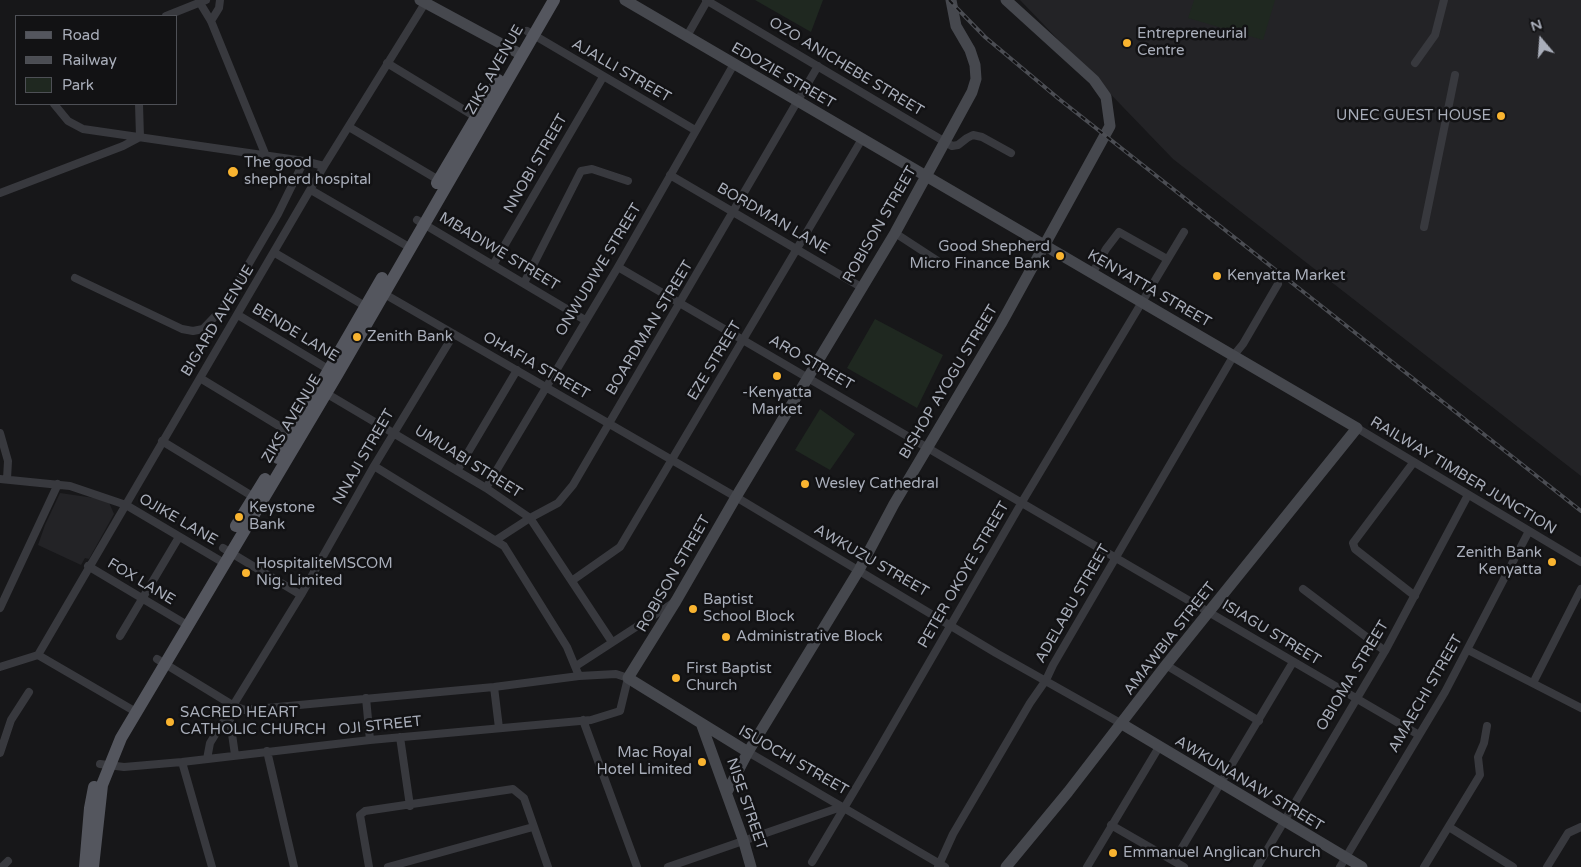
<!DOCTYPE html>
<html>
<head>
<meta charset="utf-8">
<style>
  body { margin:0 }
  #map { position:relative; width:1581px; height:867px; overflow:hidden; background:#171719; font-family:"Varela Round",sans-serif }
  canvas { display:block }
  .legend { position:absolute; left:15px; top:15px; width:162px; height:90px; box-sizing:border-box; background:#121214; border:1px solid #4e5056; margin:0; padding:6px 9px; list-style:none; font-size:15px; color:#a9aeba }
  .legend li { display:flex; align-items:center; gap:10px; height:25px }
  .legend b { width:25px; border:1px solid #4e5056 }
  .north { position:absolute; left:1516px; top:15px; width:50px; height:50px; -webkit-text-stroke:4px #121214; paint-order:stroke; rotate:342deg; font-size:14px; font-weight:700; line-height:20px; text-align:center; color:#a9aeba }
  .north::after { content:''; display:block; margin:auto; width:18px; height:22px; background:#a9aeba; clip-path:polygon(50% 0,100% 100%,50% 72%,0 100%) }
</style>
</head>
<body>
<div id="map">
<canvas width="1581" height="867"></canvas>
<ul class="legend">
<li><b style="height:6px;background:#54565e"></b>Road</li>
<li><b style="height:6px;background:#4b4d53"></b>Railway</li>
<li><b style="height:14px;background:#1f2820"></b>Park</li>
</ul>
<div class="north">N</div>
</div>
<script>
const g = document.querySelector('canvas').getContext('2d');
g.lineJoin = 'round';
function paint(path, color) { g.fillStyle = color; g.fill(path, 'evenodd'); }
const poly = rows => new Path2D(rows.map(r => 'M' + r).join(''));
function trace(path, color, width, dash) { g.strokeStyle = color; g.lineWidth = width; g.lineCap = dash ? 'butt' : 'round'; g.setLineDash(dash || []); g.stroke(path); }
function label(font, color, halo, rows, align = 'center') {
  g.font = font + ' "Varela Round",sans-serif'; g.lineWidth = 5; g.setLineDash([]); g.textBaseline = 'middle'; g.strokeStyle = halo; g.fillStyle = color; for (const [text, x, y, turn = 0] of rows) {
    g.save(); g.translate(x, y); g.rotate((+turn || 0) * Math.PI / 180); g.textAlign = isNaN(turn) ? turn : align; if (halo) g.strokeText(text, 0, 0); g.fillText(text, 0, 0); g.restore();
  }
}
const built = poly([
  [1020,0,1581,0,1581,476,1173,159],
  [60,493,108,500,114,514,89,559,85,558,81,565,38,545,45,525]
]);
const green = poly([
  [755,0,823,0,811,32],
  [1194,0,1275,0,1263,40,1188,18],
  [875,319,943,355,917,408,847,368],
  [820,409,855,434,830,470,795,450]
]);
const street = poly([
  [706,0,952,146,958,145,967,138,973,135,982,137,1011,153],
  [200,3,211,21,266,156],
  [166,16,206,0],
  [211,21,219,8,220,0],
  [527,31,695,130],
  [687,36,707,1],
  [387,63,479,119],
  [1415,63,1435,35,1444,0],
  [54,104,68,121,83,129,304,161],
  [349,127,442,182],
  [670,175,861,287],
  [311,190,409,247],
  [0,193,123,146,140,137,139,104],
  [417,220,585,320],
  [1424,227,1455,75],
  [895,233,941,263],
  [275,253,365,306],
  [493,265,603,77],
  [618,267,1419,735],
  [1092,274,1106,249,1119,232,1167,259],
  [75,278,182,329,193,331,203,329,223,308,278,214,304,161,324,166],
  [524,283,581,171,592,169,628,181],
  [381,292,736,497,996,653,1122,724],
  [238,315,333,372],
  [200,378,294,435],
  [324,392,486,488,530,518,612,642],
  [1357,428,1581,562],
  [0,433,8,461,7,479],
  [162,441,257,499],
  [1413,463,1353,543,1355,549,1415,596],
  [374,466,504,546,567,647,579,676],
  [457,471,517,370],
  [0,479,70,486,126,505,224,563],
  [486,488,618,267,734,64],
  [496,540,530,518,558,503,573,485,818,66],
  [223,548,301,595],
  [88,566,187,625],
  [573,580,620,547,862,139],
  [1303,589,1385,651],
  [0,608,58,484],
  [120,636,179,537],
  [1468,650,1581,708],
  [38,655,324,166,427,0],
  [38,655,136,712],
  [1166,665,1259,721],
  [576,666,673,603],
  [0,667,38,655],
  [1533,683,1581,589],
  [494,687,499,728],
  [366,698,370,740],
  [229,713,235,755],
  [583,720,637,867],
  [400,737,410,806],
  [267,751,294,867],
  [748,752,945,867],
  [0,753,11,720,29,692],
  [207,759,210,743,301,595,374,466,454,334],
  [182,762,212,867],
  [100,764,124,767,182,762,370,740,591,720,620,711,628,678,616,674,579,676,494,687,245,710,234,706,157,659],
  [1111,825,1184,867],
  [1449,827,1513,867],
  [1174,861,1293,662],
  [812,862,875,756,1022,502,1184,232],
  [2,867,8,861],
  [369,867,360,815,365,811,513,789,524,798,548,867],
  [388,867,533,827],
  [668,867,841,807],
  [938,867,953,834,1030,703,1046,680,1053,665,1234,355,1243,344,1278,284],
  [1087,867,1159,747],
  [1257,867,1385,651,1468,495],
  [1340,867,1445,692,1529,531],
  [1424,867,1480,775,1478,757,1484,743,1487,726],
  [1547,867,1568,833,1581,827]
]);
const secondary = poly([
  [420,0,522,55],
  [625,0,1357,428,1166,665,1068,792,1006,867],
  [701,723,743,839,751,867],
  [1122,724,1362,867],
  [748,752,628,678,676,601,736,497,895,233,972,92,976,79,975,65,970,50,956,26,951,0],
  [727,792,748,752,859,570,894,504,1001,324,1110,126,1106,97,1094,80,1006,0]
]);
const primary = poly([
  [437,183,498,80],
  [278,458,382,278],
  [236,526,265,479],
  [85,867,90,808,94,787],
  [93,867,102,785,121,738,337,375,554,0]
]);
const rail = poly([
  [949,0,985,37,1059,99,1581,511]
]);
const markers = [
  [1127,43,5,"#f9b430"],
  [1501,116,5,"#f9b430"],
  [233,172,6,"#f9b430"],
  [1060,256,5,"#f9b430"],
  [1217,276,5,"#f9b430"],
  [357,337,5,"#f9b430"],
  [777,376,5,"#f9b430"],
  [805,484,5,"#f9b430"],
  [239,517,5,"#f9b430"],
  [1552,562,5,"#f9b430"],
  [246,573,5,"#f9b430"],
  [693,609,5,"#f9b430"],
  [726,637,5,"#f9b430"],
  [676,678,5,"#f9b430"],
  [170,722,5,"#f9b430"],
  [702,762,5,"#f9b430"],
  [1113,853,5,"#f9b430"]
];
const poiNames = [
  ["Entrepreneurial",1137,34],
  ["Centre",1137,51],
  ["UNEC GUEST HOUSE",1491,116,"right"],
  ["The good",244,163],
  ["shepherd hospital",244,180],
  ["Good Shepherd",1050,247,"right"],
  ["Micro Finance Bank",1050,264,"right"],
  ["Kenyatta Market",1227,276],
  ["Zenith Bank",367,337],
  ["-Kenyatta",777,393,"center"],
  ["Market",777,410,"center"],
  ["Wesley Cathedral",815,484],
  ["Keystone",249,508],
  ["Bank",249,525],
  ["Zenith Bank",1542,553,"right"],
  ["Kenyatta",1542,570,"right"],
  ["HospitaliteMSCOM",256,564],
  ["Nig. Limited",256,581],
  ["Baptist",703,600],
  ["School Block",703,617],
  ["Administrative Block",736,637],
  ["First Baptist",686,669],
  ["Church",686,686],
  ["SACRED HEART",180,713],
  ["CATHOLIC CHURCH",180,730],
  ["Mac Royal",692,753,"right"],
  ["Hotel Limited",692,770,"right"],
  ["Emmanuel Anglican Church",1123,853]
];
const streetNames = [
  ["OZO ANICHEBE STREET",846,67,31],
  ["ZIKS AVENUE",495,70,-60],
  ["AJALLI STREET",621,71,30],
  ["EDOZIE STREET",783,76,30],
  ["NNOBI STREET",536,164,-60],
  ["BORDMAN LANE",773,219,30],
  ["ROBISON STREET",880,225,-60],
  ["MBADIWE STREET",499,252,31],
  ["ONWUDIWE STREET",599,270,-59],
  ["KENYATTA STREET",1149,289,30],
  ["BIGARD AVENUE",218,321,-59],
  ["BOARDMAN STREET",650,328,-59],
  ["BENDE LANE",295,333,31],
  ["EZE STREET",715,361,-59],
  ["ARO STREET",811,363,30],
  ["OHAFIA STREET",536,366,30],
  ["BISHOP AYOGU STREET",949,382,-59],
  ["ZIKS AVENUE",292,419,-59],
  ["NNAJI STREET",364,457,-60],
  ["UMUABI STREET",468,462,32],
  ["RAILWAY TIMBER JUNCTION",1463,476,31],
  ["OJIKE LANE",178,520,30],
  ["AWKUZU STREET",871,561,30],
  ["ROBISON STREET",674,574,-60],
  ["PETER OKOYE STREET",964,575,-60],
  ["FOX LANE",141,582,31],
  ["ADELABU STREET",1073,604,-60],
  ["ISIAGU STREET",1271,633,31],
  ["AMAWBIA STREET",1170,639,-52],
  ["OBIOMA STREET",1353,676,-59],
  ["AMAECHI STREET",1426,694,-60],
  ["OJI STREET",380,726,-6],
  ["ISUOCHI STREET",793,761,30],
  ["AWKUNANAW STREET",1249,784,31],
  ["NISE STREET",746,804,71]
];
paint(built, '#232326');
paint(green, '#1f2820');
trace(street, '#38393e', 8);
trace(secondary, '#46484e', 11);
trace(primary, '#54565e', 12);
trace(rail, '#4b4d53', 4);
trace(rail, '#121214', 2, [5.5]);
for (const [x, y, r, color] of markers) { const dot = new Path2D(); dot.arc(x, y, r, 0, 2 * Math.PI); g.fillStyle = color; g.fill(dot); trace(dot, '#121214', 2); }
label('15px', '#a9aeba', '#121214', poiNames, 'left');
label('15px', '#a9aeba', '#121214', streetNames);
</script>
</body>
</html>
